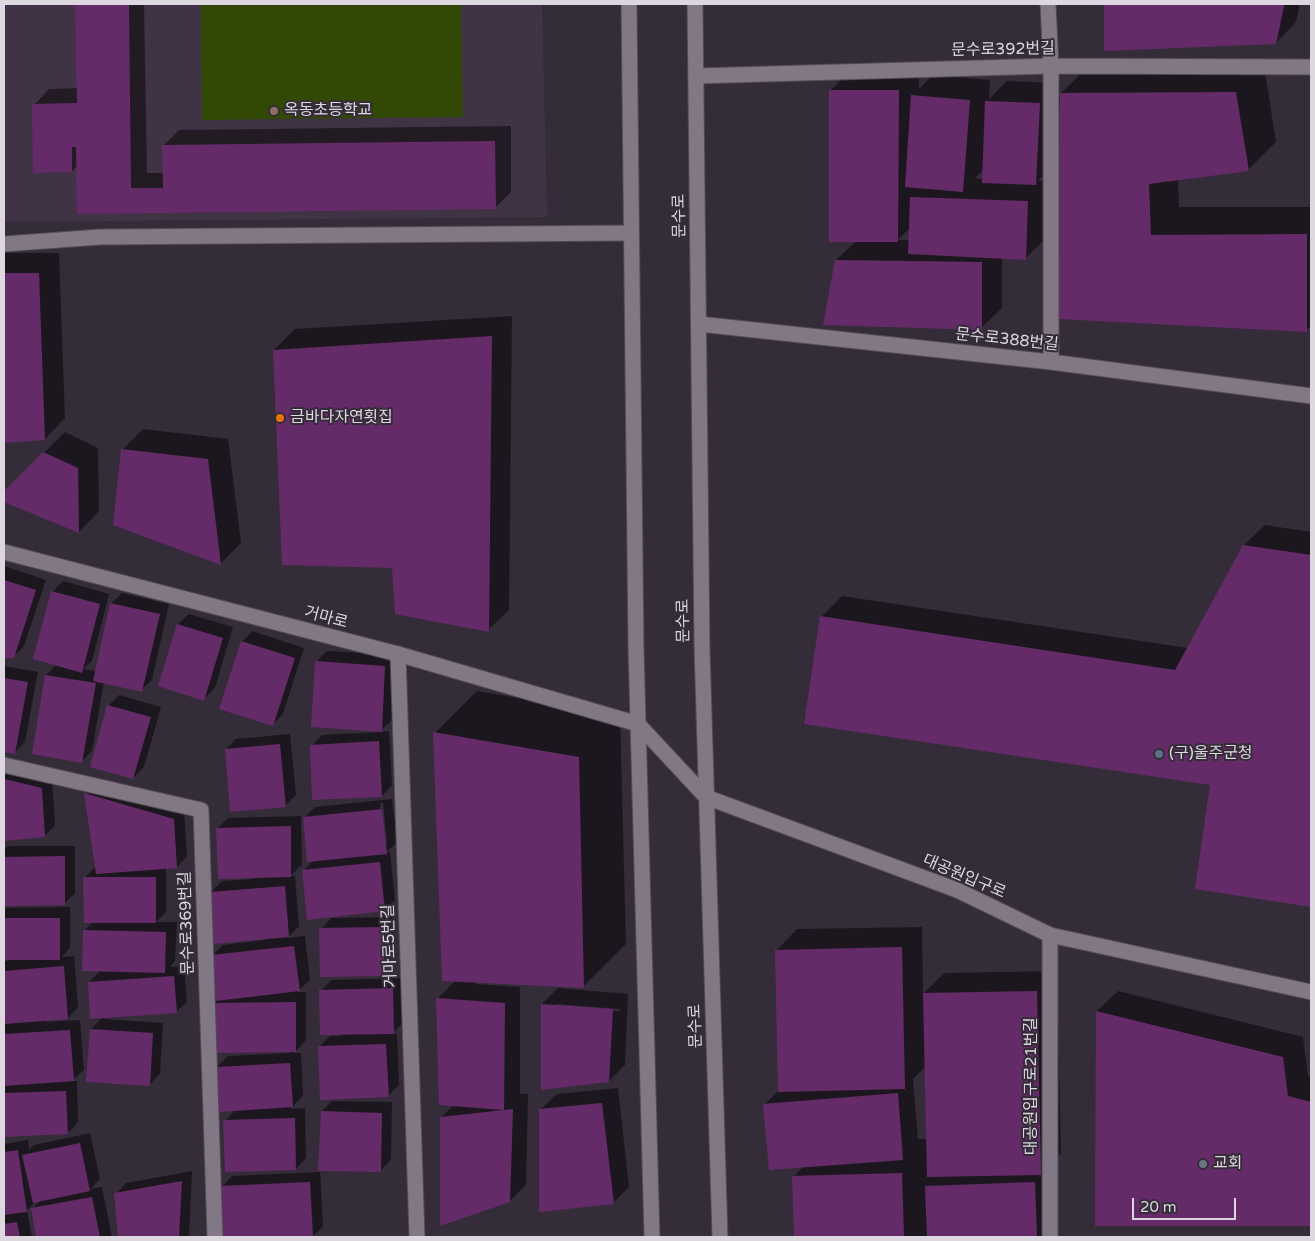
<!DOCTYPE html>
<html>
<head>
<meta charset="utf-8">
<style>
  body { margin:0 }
  #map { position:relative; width:1315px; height:1241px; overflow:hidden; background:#352c39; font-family:"Varela Round",sans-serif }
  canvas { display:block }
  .frame { position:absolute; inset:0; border:5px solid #ddd7df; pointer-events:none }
  .scale { position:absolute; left:1132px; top:1198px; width:104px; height:22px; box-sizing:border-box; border:2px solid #ddd7df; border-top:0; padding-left:6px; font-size:15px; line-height:18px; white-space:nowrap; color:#ddd7df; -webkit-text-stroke:4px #352c39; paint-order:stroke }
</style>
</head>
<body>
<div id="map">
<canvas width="1315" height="1241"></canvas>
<div class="frame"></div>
<div class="scale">20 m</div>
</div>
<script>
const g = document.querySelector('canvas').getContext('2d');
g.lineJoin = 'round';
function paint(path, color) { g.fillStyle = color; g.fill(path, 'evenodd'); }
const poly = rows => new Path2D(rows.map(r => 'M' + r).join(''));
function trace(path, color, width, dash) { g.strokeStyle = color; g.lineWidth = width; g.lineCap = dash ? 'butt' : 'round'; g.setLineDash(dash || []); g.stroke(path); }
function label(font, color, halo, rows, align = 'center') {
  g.font = font + ' "Varela Round","Noto Sans KR",sans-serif'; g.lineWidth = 4; g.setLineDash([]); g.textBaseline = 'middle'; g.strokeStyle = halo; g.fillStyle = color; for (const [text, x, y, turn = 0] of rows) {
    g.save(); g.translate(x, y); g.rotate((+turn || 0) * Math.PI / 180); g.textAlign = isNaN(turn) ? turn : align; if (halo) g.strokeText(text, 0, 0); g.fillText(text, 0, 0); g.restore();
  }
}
const built = poly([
  [4,4,542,4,547,217,4,222]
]);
const green = poly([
  [201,4,461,4,463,117,202,120]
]);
const shadow = poly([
  [76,4,144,4,147,173,164,173,163,146,179,130,511,126,511,192,496,207,78,212,78,165,72,171,34,105,49,89,78,88],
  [1105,4,1300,4,1296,22,1276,43,1106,49],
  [1264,65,1276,142,1248,170,1178,179,1179,207,1311,207,1311,325,1306,331,1061,318,1061,111,1059,111,1056,163,1038,181,1048,181,1046,238,1026,258,1002,257,1002,308,981,328,836,260,856,241,831,90,851,70,919,70,919,89,933,75,990,80,989,99,1007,81,1060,83,1059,95,1089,66],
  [983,170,983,179,975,178],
  [910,228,910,240,898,240],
  [4,253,59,253,65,418,45,439,4,441],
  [512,316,509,610,488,630,393,567,274,350,295,329],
  [143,429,228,439,241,543,221,563,114,525,123,449],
  [65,432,98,448,99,511,79,532,4,501,4,492],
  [1265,525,1311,532,1311,905,1196,888,1211,784,821,617,842,596,1188,648,1244,545],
  [4,566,46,580,24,646,13,657,4,657],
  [63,581,109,594,92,661,83,669,96,671,111,604,122,593,169,604,152,680,141,690,104,682,92,751,82,761,46,675,57,664,52,592],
  [189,614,233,627,215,688,204,699,178,624],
  [252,631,304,648,283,714,272,725,242,642],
  [327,651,395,655,392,720,379,732,389,731,392,785,382,796,311,746,322,735,379,732,379,730,316,662],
  [4,666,38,672,25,742,14,753,4,751],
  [477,691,620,715,626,944,583,987,476,982,476,984,520,987,520,1094,528,1094,526,1185,510,1201,441,1117,454,1105,438,998,455,981,435,733],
  [119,695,161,707,144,767,133,778,108,706],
  [290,734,296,795,285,806,226,749,236,739],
  [4,768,52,778,55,826,44,836,4,840],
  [96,783,184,809,187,856,177,867,166,868,166,912,156,922,177,922,175,961,170,967,184,966,187,1002,176,1012,105,1017,105,1019,163,1023,160,1074,149,1085,91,1029,103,1017,89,982,101,970,84,931,93,922,85,877,96,866,86,794],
  [392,799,397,842,386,853,390,852,395,900,384,910,303,871,314,860,304,818,315,807],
  [383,802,387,845,384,845,380,803],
  [301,816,302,865,290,876,295,876,299,926,287,938,305,936,310,980,297,992,306,992,306,1040,294,1053,301,1053,303,1096,290,1109,305,1108,306,1158,296,1169,225,1121,236,1109,217,1067,228,1056,290,1053,290,1051,214,1004,217,1001,212,956,223,945,265,940,265,938,211,892,222,881,253,879,253,877,217,829,228,818],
  [8,846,75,846,75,893,64,904,4,904,4,850],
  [70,907,70,948,62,957,74,956,78,1007,68,1018,46,1020,46,1022,80,1020,84,1070,72,1081,77,1081,78,1122,68,1133,4,1136,4,961,8,961,8,959,4,959,4,908],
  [393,917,395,964,384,975,321,929,331,918],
  [922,927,923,994,944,973,1057,971,1061,1154,1052,1162,1055,1162,1058,1237,795,1237,793,1177,804,1166,765,1104,780,1089,777,950,797,929],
  [925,1067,927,1139,918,1139,913,1079],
  [403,978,404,1022,392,1034,397,1034,399,1085,388,1096,319,1047,330,1036,341,1036,321,991,331,980],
  [558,988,628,994,625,1065,609,1081,542,1004],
  [556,1004,620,1009,619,1011,556,1006],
  [1118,991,1303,1037,1308,1076,1311,1077,1311,1225,1096,1224,1097,1011],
  [618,1088,629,1187,613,1203,541,1109,557,1094],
  [332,1101,392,1102,391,1160,380,1171,320,1169,323,1227,312,1237,224,1237,222,1187,232,1176,320,1172,322,1111],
  [90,1133,100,1179,90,1189,102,1187,112,1237,38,1237,32,1209,41,1200,36,1201,27,1210,32,1237,4,1237,4,1144,28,1140,29,1150,34,1145],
  [192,1171,189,1235,186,1237,119,1237,116,1194,126,1183]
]);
const building = poly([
  [75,4,129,4,131,188,163,188,162,145,495,141,496,209,77,214,76,147,72,147,72,172,33,173,32,104,77,103],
  [1104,4,1283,4,1284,6,1276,44,1104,51],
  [829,90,899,90,898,242,829,242],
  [1236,92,1249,171,1149,184,1151,235,1307,234,1307,332,1059,319,1060,93],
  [911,95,970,100,963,192,905,187],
  [985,101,1040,103,1036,185,982,183],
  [910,197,1028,201,1026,260,908,254],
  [835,260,982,262,982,330,823,325],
  [4,273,39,273,45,440,4,443],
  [492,336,489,632,395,614,392,568,282,565,273,350],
  [121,449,208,459,221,565,113,525],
  [43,452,78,468,79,533,4,502,4,491],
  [1243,545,1311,555,1311,907,1195,889,1210,785,804,724,820,616,1175,670],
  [4,580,36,590,14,658,4,658],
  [51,591,100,604,82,673,33,659],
  [110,603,160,614,142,692,93,681],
  [177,624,223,638,204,701,158,686],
  [241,641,295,658,273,726,219,709],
  [315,661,385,666,382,732,311,727],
  [45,675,96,683,82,763,32,754],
  [4,678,28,682,15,754,4,752],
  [107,705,151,717,133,779,90,767],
  [433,732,579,757,584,988,442,981],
  [379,741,382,797,312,800,310,745],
  [280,744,286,807,230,812,225,749],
  [4,779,42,788,45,837,4,841],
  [84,793,174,819,177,868,96,874],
  [382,809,387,854,307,862,303,817],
  [291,826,291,877,218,879,216,828],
  [65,856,65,905,4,906,4,857],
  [380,862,385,911,307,920,302,870],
  [83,877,156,877,156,923,84,923],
  [285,886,289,937,214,944,210,892],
  [4,918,60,918,60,960,4,960],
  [383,927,385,976,320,977,319,928],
  [83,930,166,932,165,973,82,971],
  [294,946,300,991,216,1001,211,955],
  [902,947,905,1089,778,1092,775,950],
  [64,966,68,1019,4,1024,4,971],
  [174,976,177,1013,90,1019,88,982],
  [393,988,394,1034,320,1035,319,990],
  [1037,991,1041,1175,927,1177,923,993],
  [436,998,505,1003,504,1110,439,1105],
  [296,1002,296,1052,214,1053,213,1003],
  [541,1004,613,1009,609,1082,541,1090],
  [1096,1011,1283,1057,1288,1096,1311,1102,1311,1226,1095,1226],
  [90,1029,153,1033,150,1086,86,1082],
  [70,1030,74,1081,4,1086,4,1034],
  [386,1044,389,1097,320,1100,318,1046],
  [290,1063,293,1107,219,1112,216,1067],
  [66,1091,68,1134,4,1137,4,1093],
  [898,1093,903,1160,769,1170,763,1104],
  [602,1103,614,1204,539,1212,539,1109],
  [513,1109,510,1202,440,1226,440,1117],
  [321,1111,382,1113,381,1172,318,1171],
  [295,1118,296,1170,225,1172,223,1120],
  [80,1143,90,1191,33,1203,22,1155],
  [18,1150,27,1212,4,1215,4,1152],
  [902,1173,904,1237,794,1237,792,1176],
  [182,1181,179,1237,118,1237,114,1193],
  [310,1182,313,1237,223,1237,220,1186],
  [1035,1182,1037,1237,927,1237,925,1186],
  [92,1197,100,1237,36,1237,31,1208],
  [17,1222,20,1237,4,1237,4,1224]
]);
const minor = poly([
  [1048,4,1051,66,1051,362],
  [696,76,1051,66,1311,67],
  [4,244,100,237,631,233],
  [699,324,1051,362,1311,396],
  [398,654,417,1237],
  [4,765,201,810,215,1237],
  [1050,935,1050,1237]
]);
const tertiary = poly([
  [638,724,706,797,957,890,1050,935,1311,992]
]);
const secondary = poly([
  [629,4,636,648,652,1237],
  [695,4,702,648,720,1237],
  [4,552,398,654,638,724]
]);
const markers = [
  [274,111,5,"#8d6e63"],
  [280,418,5,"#e8710a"],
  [1159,754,5,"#5c6f8a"],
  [1203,1164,5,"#6b7280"]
];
const streetNames = [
  ["문수로392번길",1003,50,-1],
  ["문수로",680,216,-91],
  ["문수로388번길",1007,340,6],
  ["거마로",326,618,15],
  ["문수로",684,621,-91],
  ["대공원입구로",964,877,23],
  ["문수로369번길",187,923,-92],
  ["거마로5번길",390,946,-92],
  ["문수로",696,1026,-92],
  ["대공원입구로21번길",1032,1086,-90]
];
const poiNames = [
  ["옥동초등학교",284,111],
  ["금바다자연횟집",290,418],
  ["(구)울주군청",1169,754],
  ["교회",1213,1164]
];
paint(built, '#403345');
paint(green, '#324805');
paint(shadow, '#0007');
paint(building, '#652b68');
trace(minor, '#524b55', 17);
trace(tertiary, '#524b55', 17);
trace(secondary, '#524b55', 17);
trace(minor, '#817785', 15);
trace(tertiary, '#817785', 15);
trace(secondary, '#817785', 15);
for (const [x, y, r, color] of markers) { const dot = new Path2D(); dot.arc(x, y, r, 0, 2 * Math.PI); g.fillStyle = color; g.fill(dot); trace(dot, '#352c39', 2); }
label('16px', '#ddd7df', '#352c39', streetNames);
label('16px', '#ddd7df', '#352c39', poiNames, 'left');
</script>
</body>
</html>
